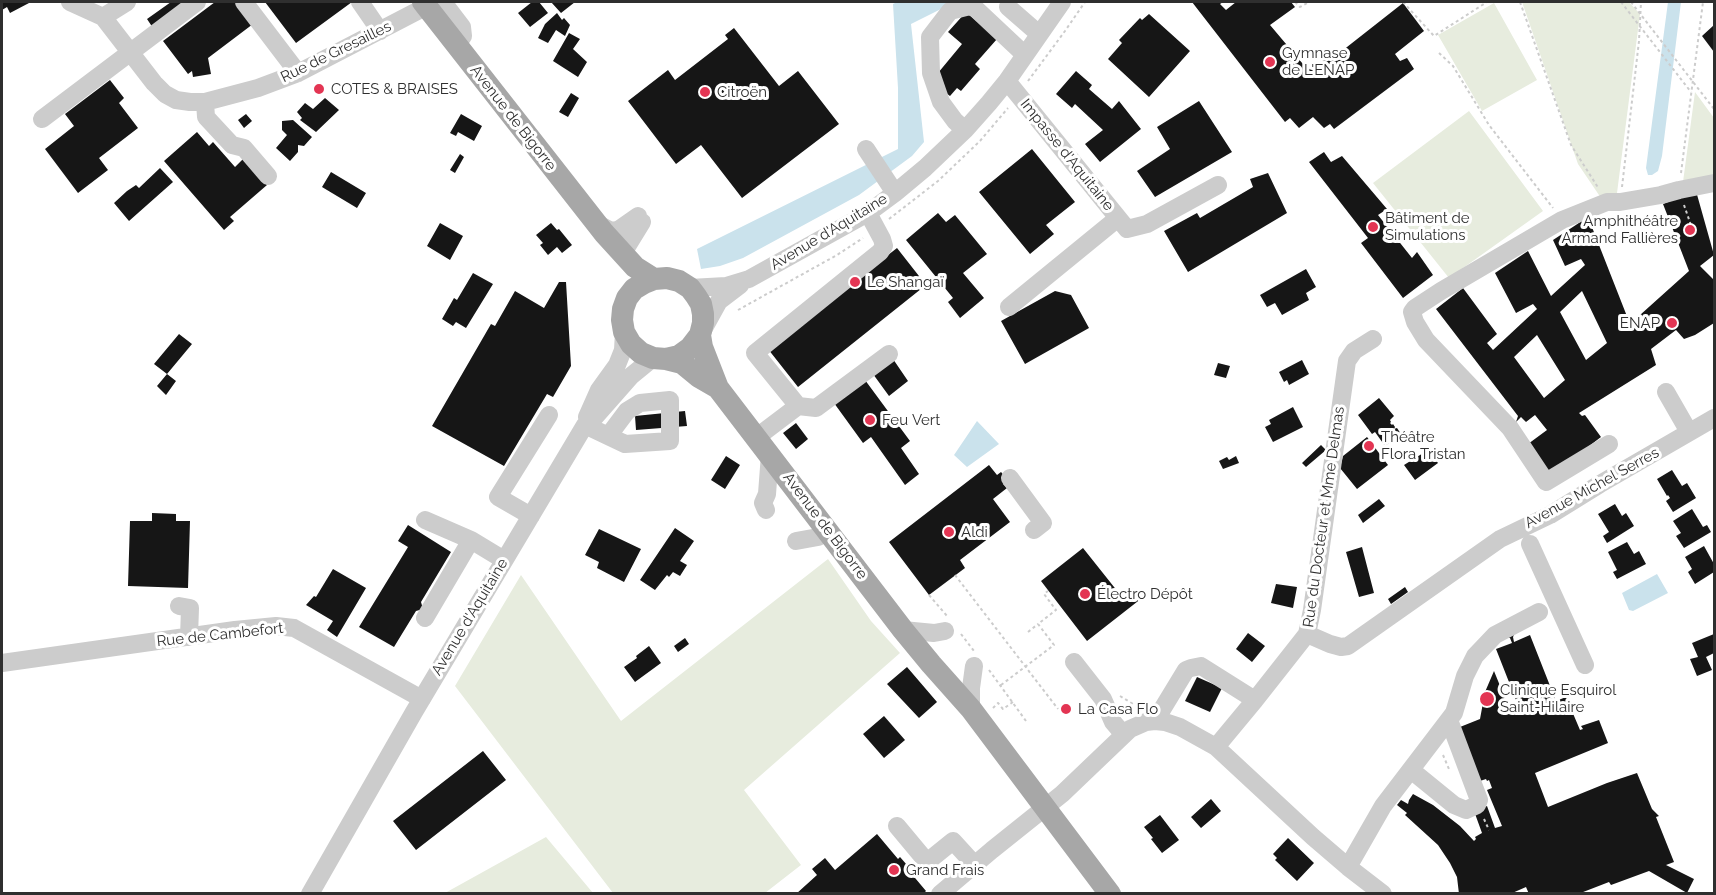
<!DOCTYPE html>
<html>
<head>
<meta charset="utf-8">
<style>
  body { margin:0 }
  #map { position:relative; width:1716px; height:895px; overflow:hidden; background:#fff; font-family:Raleway,sans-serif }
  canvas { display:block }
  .frame { position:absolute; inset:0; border:3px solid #2f2f2f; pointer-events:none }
</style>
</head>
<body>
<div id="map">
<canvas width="1716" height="895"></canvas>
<div class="frame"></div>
</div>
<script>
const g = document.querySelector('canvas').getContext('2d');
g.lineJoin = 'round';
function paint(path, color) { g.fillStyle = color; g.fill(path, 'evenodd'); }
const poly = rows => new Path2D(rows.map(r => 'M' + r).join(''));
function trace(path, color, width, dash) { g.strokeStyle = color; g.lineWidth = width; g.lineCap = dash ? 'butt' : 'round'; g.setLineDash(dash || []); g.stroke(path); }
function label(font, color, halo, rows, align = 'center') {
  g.font = font + ' Raleway,sans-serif'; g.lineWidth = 6; g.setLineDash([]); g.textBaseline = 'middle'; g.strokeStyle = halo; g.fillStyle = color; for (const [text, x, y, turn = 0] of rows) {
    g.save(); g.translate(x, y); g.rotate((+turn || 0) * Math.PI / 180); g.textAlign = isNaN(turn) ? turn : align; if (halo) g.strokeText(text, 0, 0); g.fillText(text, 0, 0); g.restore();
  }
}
const green = poly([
  [1522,2,1629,2,1640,14,1617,193,1601,198,1578,164],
  [1494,3,1537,80,1482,111,1438,35],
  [1695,92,1714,118,1714,177,1683,182],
  [1469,111,1543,211,1449,278,1373,183],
  [828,559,871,621,900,653,744,790,801,865,765,893,613,893,455,686,521,575,621,721],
  [546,837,593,893,445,893,528,847]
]);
const water = poly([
  [897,2,955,2,911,24,924,142,912,156,859,195,743,258,720,266,701,269,697,249,898,149,898,88,893,4],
  [1668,2,1681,2,1662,156,1658,171,1652,175,1648,175,1646,168],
  [977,421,999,444,967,467,954,455],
  [1657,574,1668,593,1633,611,1629,610,1622,593]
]);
const building = poly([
  [2,2,28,2,29,3,10,13,7,7,2,10],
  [171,2,188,2,153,28,147,19],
  [215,2,236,2,253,24,208,58,211,74,193,77,192,71,188,74,163,41],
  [265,2,352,2,296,43],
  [532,2,539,2,548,13,530,27,518,13],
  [551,2,575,2,561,13],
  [1192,2,1223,2,1220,4,1226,10,1236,2,1291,2,1295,7,1270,25,1308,70,1330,54,1333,58,1403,3,1424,31,1395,54,1400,61,1407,58,1414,69,1334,129,1330,124,1324,128,1313,117,1299,128,1290,118,1285,122],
  [966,12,997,39,975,64,980,69,961,91,957,88,950,96,941,89,938,73,962,44,948,32],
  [557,13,562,20,564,18,570,25,565,36,556,30,548,43,538,38,545,24],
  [1149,14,1190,51,1149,97,1108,59,1122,43,1119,40,1140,18,1142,20],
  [1714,25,1714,52,1702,36],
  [734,28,779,86,798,71,839,124,742,198,701,145,676,164,628,101,668,70,675,80,728,39,725,35],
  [569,33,580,39,573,49,587,62,578,77,553,61],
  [1076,71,1092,85,1089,89,1112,109,1119,101,1141,129,1100,162,1085,144,1103,130,1075,104,1072,108,1056,94],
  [110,80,124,98,119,103,138,128,99,158,108,170,78,193,45,149,74,126,65,114],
  [571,93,579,98,568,117,559,112],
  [325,98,339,110,316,132,300,120,302,118,297,112,305,103,313,109],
  [1199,101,1232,152,1155,197,1137,171,1170,149,1157,127],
  [246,114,252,121,244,128,238,120],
  [461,114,482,126,474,141,458,132,456,136,450,133],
  [293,120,312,137,304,146,298,145,298,152,290,161,276,148,287,135,282,130,282,121],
  [197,132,209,146,213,142,235,167,244,158,267,185,230,217,234,221,224,230,164,161],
  [1032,149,1075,202,1046,225,1054,234,1030,254,979,192],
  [1324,152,1331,162,1342,156,1387,209,1378,215,1412,258,1417,252,1433,275,1403,298,1361,243,1368,238,1309,162],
  [460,154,464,157,455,173,450,170],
  [160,168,173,182,129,221,114,203,127,191,136,185,139,188],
  [331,172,366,193,357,208,322,187],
  [1268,173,1287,213,1188,272,1164,231,1197,213,1200,218,1253,187,1250,179],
  [1696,191,1714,255,1700,266,1714,280,1714,323,1695,335,1684,339,1676,330,1651,349,1656,365,1579,413,1582,416,1585,415,1601,437,1550,476,1528,444,1547,430,1535,415,1526,422,1521,417,1516,422,1518,416,1436,309,1463,288,1497,334,1487,343,1493,350,1537,309,1533,304,1516,313,1495,273,1528,251,1551,296,1585,265,1581,259,1565,266,1553,240,1588,217,1630,324,1689,271,1663,204],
  [1582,291,1607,343,1586,360,1560,312],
  [1537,335,1565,380,1544,398,1514,357],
  [938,213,946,222,955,215,987,254,963,273,984,298,960,318,948,302,953,298,906,240],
  [440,223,463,236,450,260,427,246],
  [551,223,557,230,559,229,572,245,562,253,557,247,548,255,540,245,543,243,536,235],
  [897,248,926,285,798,387,768,349],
  [1306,269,1316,287,1306,293,1309,300,1282,315,1275,303,1267,307,1260,295],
  [473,273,493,284,466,328,456,322,453,326,442,319,454,298,457,300],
  [559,282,566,282,571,366,553,397,547,394,504,466,432,426,491,324,495,326,515,291,544,308],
  [1055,291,1071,295,1089,328,1025,364,1001,321],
  [179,334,192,344,167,374,154,364],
  [893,359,908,381,889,396,873,374],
  [1302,360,1309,374,1289,385,1287,380,1284,382,1279,372],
  [1218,363,1230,366,1226,378,1214,375],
  [167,374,176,381,166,395,157,386],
  [865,380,910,441,901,448,919,474,905,485,871,437,863,443,834,403],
  [1379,398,1394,416,1390,420,1391,422,1390,423,1392,425,1393,424,1395,427,1394,429,1397,428,1401,434,1385,446,1375,432,1372,434,1358,415],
  [1293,407,1303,427,1273,442,1265,427,1271,424,1269,420],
  [685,411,687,426,636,430,635,416],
  [796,423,808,439,796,449,783,433],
  [1367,437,1388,465,1357,489,1340,468,1343,456],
  [1321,445,1326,450,1306,467,1302,463],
  [1428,450,1438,463,1415,480,1404,465],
  [726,456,740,465,725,489,711,480],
  [1236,456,1239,463,1223,469,1219,461,1227,457,1229,460],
  [989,465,997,475,1001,472,1008,480,1003,484,1007,488,993,499,1010,522,960,560,965,568,929,595,889,542],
  [1672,470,1682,486,1687,483,1696,498,1673,512,1666,501,1670,498,1668,495,1667,496,1657,479],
  [1379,499,1385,506,1363,523,1358,515],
  [1615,504,1622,516,1626,513,1634,526,1607,543,1603,536,1609,532,1598,514],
  [1692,509,1703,527,1707,525,1711,532,1684,548,1676,536,1681,533,1673,521],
  [152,513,176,514,176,521,190,521,188,588,128,586,130,521,152,521],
  [408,525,451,552,421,602,423,609,416,611,394,647,359,627,408,547,398,541],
  [675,528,694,541,680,561,687,565,680,576,673,572,669,577,667,575,655,590,640,580],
  [599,529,641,549,624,582,597,568,599,562,585,555],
  [1627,542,1634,554,1639,551,1646,564,1617,579,1613,572,1617,570,1608,552],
  [1704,546,1714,564,1714,572,1695,584,1688,572,1692,569,1685,557],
  [1362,547,1374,593,1359,597,1346,552],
  [1083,548,1122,597,1133,588,1142,598,1087,641,1041,581],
  [333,569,366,588,337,637,327,630,333,621,306,605,314,596,316,597],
  [1276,584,1297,587,1293,608,1271,603],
  [1405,587,1408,592,1391,604,1388,599],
  [1248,633,1265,646,1252,662,1236,649],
  [1714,634,1714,653,1706,657,1712,670,1697,676,1690,659,1698,657,1692,643],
  [1514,635,1513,637,1514,642,1530,635,1556,701,1566,697,1580,730,1583,729,1581,726,1599,720,1608,743,1535,773,1548,807,1607,783,1637,773,1652,809,1659,816,1656,817,1674,862,1666,865,1694,879,1687,893,1649,871,1611,885,1609,882,1578,894,1529,894,1526,887,1510,894,1459,894,1457,877,1450,863,1438,845,1405,815,1407,813,1397,805,1401,800,1408,804,1409,800,1413,794,1433,805,1460,826,1474,841,1476,839,1475,837,1482,833,1474,811,1487,806,1495,828,1502,826,1487,790,1492,788,1489,780,1487,781,1486,779,1477,782,1455,729,1480,719,1485,692,1494,671,1509,708,1518,705,1496,649,1512,643,1510,638,1507,637],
  [685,638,689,644,678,652,674,646],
  [649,646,661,663,635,682,624,667,637,658,636,656],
  [907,667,937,702,919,718,887,684],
  [1197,677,1222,688,1210,712,1185,701],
  [884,716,905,740,884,758,863,734],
  [483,751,506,780,416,850,393,821],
  [1211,799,1221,811,1201,828,1191,817],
  [1160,815,1179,840,1162,853,1151,839,1153,838,1144,827],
  [877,834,898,859,900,857,907,865,905,866,926,891,923,894,796,894,817,875,812,869,825,858,835,870],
  [1288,838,1314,863,1297,881,1275,860,1277,858,1273,854]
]);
const path = poly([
  [1295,2,1300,7,1309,2],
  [1403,2,1434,36,1487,2],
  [1520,2,1571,145,1599,189],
  [1621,2,1691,92],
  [1631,2,1714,109],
  [1439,53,1453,66,1489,125,1553,208],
  [1028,81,1065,31,1085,2],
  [1681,173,1703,2],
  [1622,187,1639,41,1641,2],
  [1684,205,1694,234],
  [889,219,938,181,980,141,1008,108],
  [738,310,837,255,863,238],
  [955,575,1058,709],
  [929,595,947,616],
  [1028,632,1038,624],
  [961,634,974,651],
  [989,670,1026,721],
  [1001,685,1054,645,1038,624,1056,610,1044,594,1048,591],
  [1120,696,1138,707],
  [993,708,998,703,1003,709,1013,702],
  [1443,755,1449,769],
  [1484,819,1489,830]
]);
const minor = poly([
  [70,2,103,17,154,83,165,94,176,100,190,102,205,102,258,88,298,73,427,6],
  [244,2,298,73],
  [360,2,380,31],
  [443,2,462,27,463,36,457,45],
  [1008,7,1039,34],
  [103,17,127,2],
  [1007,81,1127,229,1147,224,1218,185],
  [205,102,206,117,232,145,244,148,268,176],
  [42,119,197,2],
  [965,130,955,121,941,102,931,73,930,37,950,11,970,6,976,9,1025,55],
  [866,149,895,193],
  [596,223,611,231,618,230,638,216],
  [623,253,642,222],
  [690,288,726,286,749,279,868,213,895,193,925,168,965,130,989,103,1007,81,1062,2],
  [1009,307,1118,218],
  [703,330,719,301,740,285],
  [1666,392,1689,432],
  [798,406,755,353,880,252,884,246,882,239,868,213],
  [587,417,599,390,617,365,623,350,624,332],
  [585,425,625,444,670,441,670,400,640,403,627,411,609,435],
  [757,437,798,406,816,408,889,354],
  [1609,444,1546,482,1510,428,1426,340,1415,322,1412,312,1415,308,1441,291,1562,220,1607,202,1620,202,1661,195,1679,190,1714,183],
  [1010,478,1043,523,1034,530],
  [766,510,763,503,767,494,770,454],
  [531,516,498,497,549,415],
  [425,520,471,540],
  [796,541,818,537,828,532],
  [1530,544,1585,665],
  [179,606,190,608,189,637],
  [425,618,471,540,504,560],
  [903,630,934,633,945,631],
  [1307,634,1330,644,1341,647,1348,646,1500,539,1550,515,1600,484,1714,418],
  [1074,662,1103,699,1113,722,1124,735],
  [2,663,235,630,276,626,294,628,422,699],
  [971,709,971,688,974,666],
  [1155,721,1186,670,1191,668,1201,666,1255,700],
  [1216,747,1255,700,1307,634,1312,610,1347,361,1354,351,1373,339],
  [1411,770,1454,805,1466,810,1477,805,1479,800,1449,720],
  [897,826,927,862,953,841,974,864],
  [1348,867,1383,806,1454,713,1465,676,1475,656,1495,635,1539,612],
  [310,894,414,712,585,425,594,418,631,376,653,358],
  [940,894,992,850,1062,794,1130,729,1146,722,1155,721,1165,722,1180,727,1216,747,1313,837,1348,867,1383,894]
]);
const major = poly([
  [423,2,604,233,635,267,654,279],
  [700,335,690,348,679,356,666,359,653,358,641,353,631,344,624,332,622,320,623,309,627,298,634,289,644,283,654,279,667,278,679,281,690,288,696,296,701,304,703,314,703,323,700,335,702,347,718,388,903,630,931,664,971,709,1110,894],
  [666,359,682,363,699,377,718,388]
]);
const markers = [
  [1270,62,6,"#e33553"],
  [319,89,6,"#e33553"],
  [705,92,6,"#e33553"],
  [1373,227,6,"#e33553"],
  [1690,230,6,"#e33553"],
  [855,282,6,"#e33553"],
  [1672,323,6,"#e33553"],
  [870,420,6,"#e33553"],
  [1369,446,6,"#e33553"],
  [949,532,6,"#e33553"],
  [1085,594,6,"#e33553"],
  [1487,699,8,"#e33553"],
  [1066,709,6,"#e33553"],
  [894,870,6,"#e33553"]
];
const streetNames = [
  ["Rue de Gresailles",336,52,-26],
  ["Avenue de Bigorre",513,118,52],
  ["Impasse d'Aquitaine",1067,155,51],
  ["Avenue d'Aquitaine",829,232,-31],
  ["Avenue Michel Serres",1592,488,-29],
  ["Rue du Docteur et Mme Delmas",1324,517,-82],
  ["Avenue de Bigorre",825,526,53],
  ["Avenue d'Aquitaine",470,617,-59],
  ["Rue de Cambefort",220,635,-6]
];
const poiNames = [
  ["Gymnase",1282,53],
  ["de L'ENAP",1282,70],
  ["COTES & BRAISES",331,89],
  ["Citroën",717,92],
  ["Bâtiment de",1385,218],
  ["Simulations",1385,235],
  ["Amphithéâtre",1678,221,"right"],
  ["Armand Fallières",1678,238,"right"],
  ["Le Shangaï",867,282],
  ["ENAP",1660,323,"right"],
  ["Feu Vert",882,420],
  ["Théâtre",1381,437],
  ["Flora Tristan",1381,454],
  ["Aldi",961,532],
  ["Électro Dépôt",1097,594],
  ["Clinique Esquirol",1500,690],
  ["Saint-Hilaire",1500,707],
  ["La Casa Flo",1078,709],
  ["Grand Frais",906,870]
];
paint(green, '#e7ecde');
paint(water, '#cae2ec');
paint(building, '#161616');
trace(path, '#ccc', 2, [3, 3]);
trace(minor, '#ccc', 18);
trace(major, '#a7a7a7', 22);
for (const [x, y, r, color] of markers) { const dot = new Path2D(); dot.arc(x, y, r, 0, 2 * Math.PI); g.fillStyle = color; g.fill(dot); trace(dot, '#fff', 2); }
label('15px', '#2f2f2f', '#fff', streetNames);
label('15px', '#2f2f2f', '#fff', poiNames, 'left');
</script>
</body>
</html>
